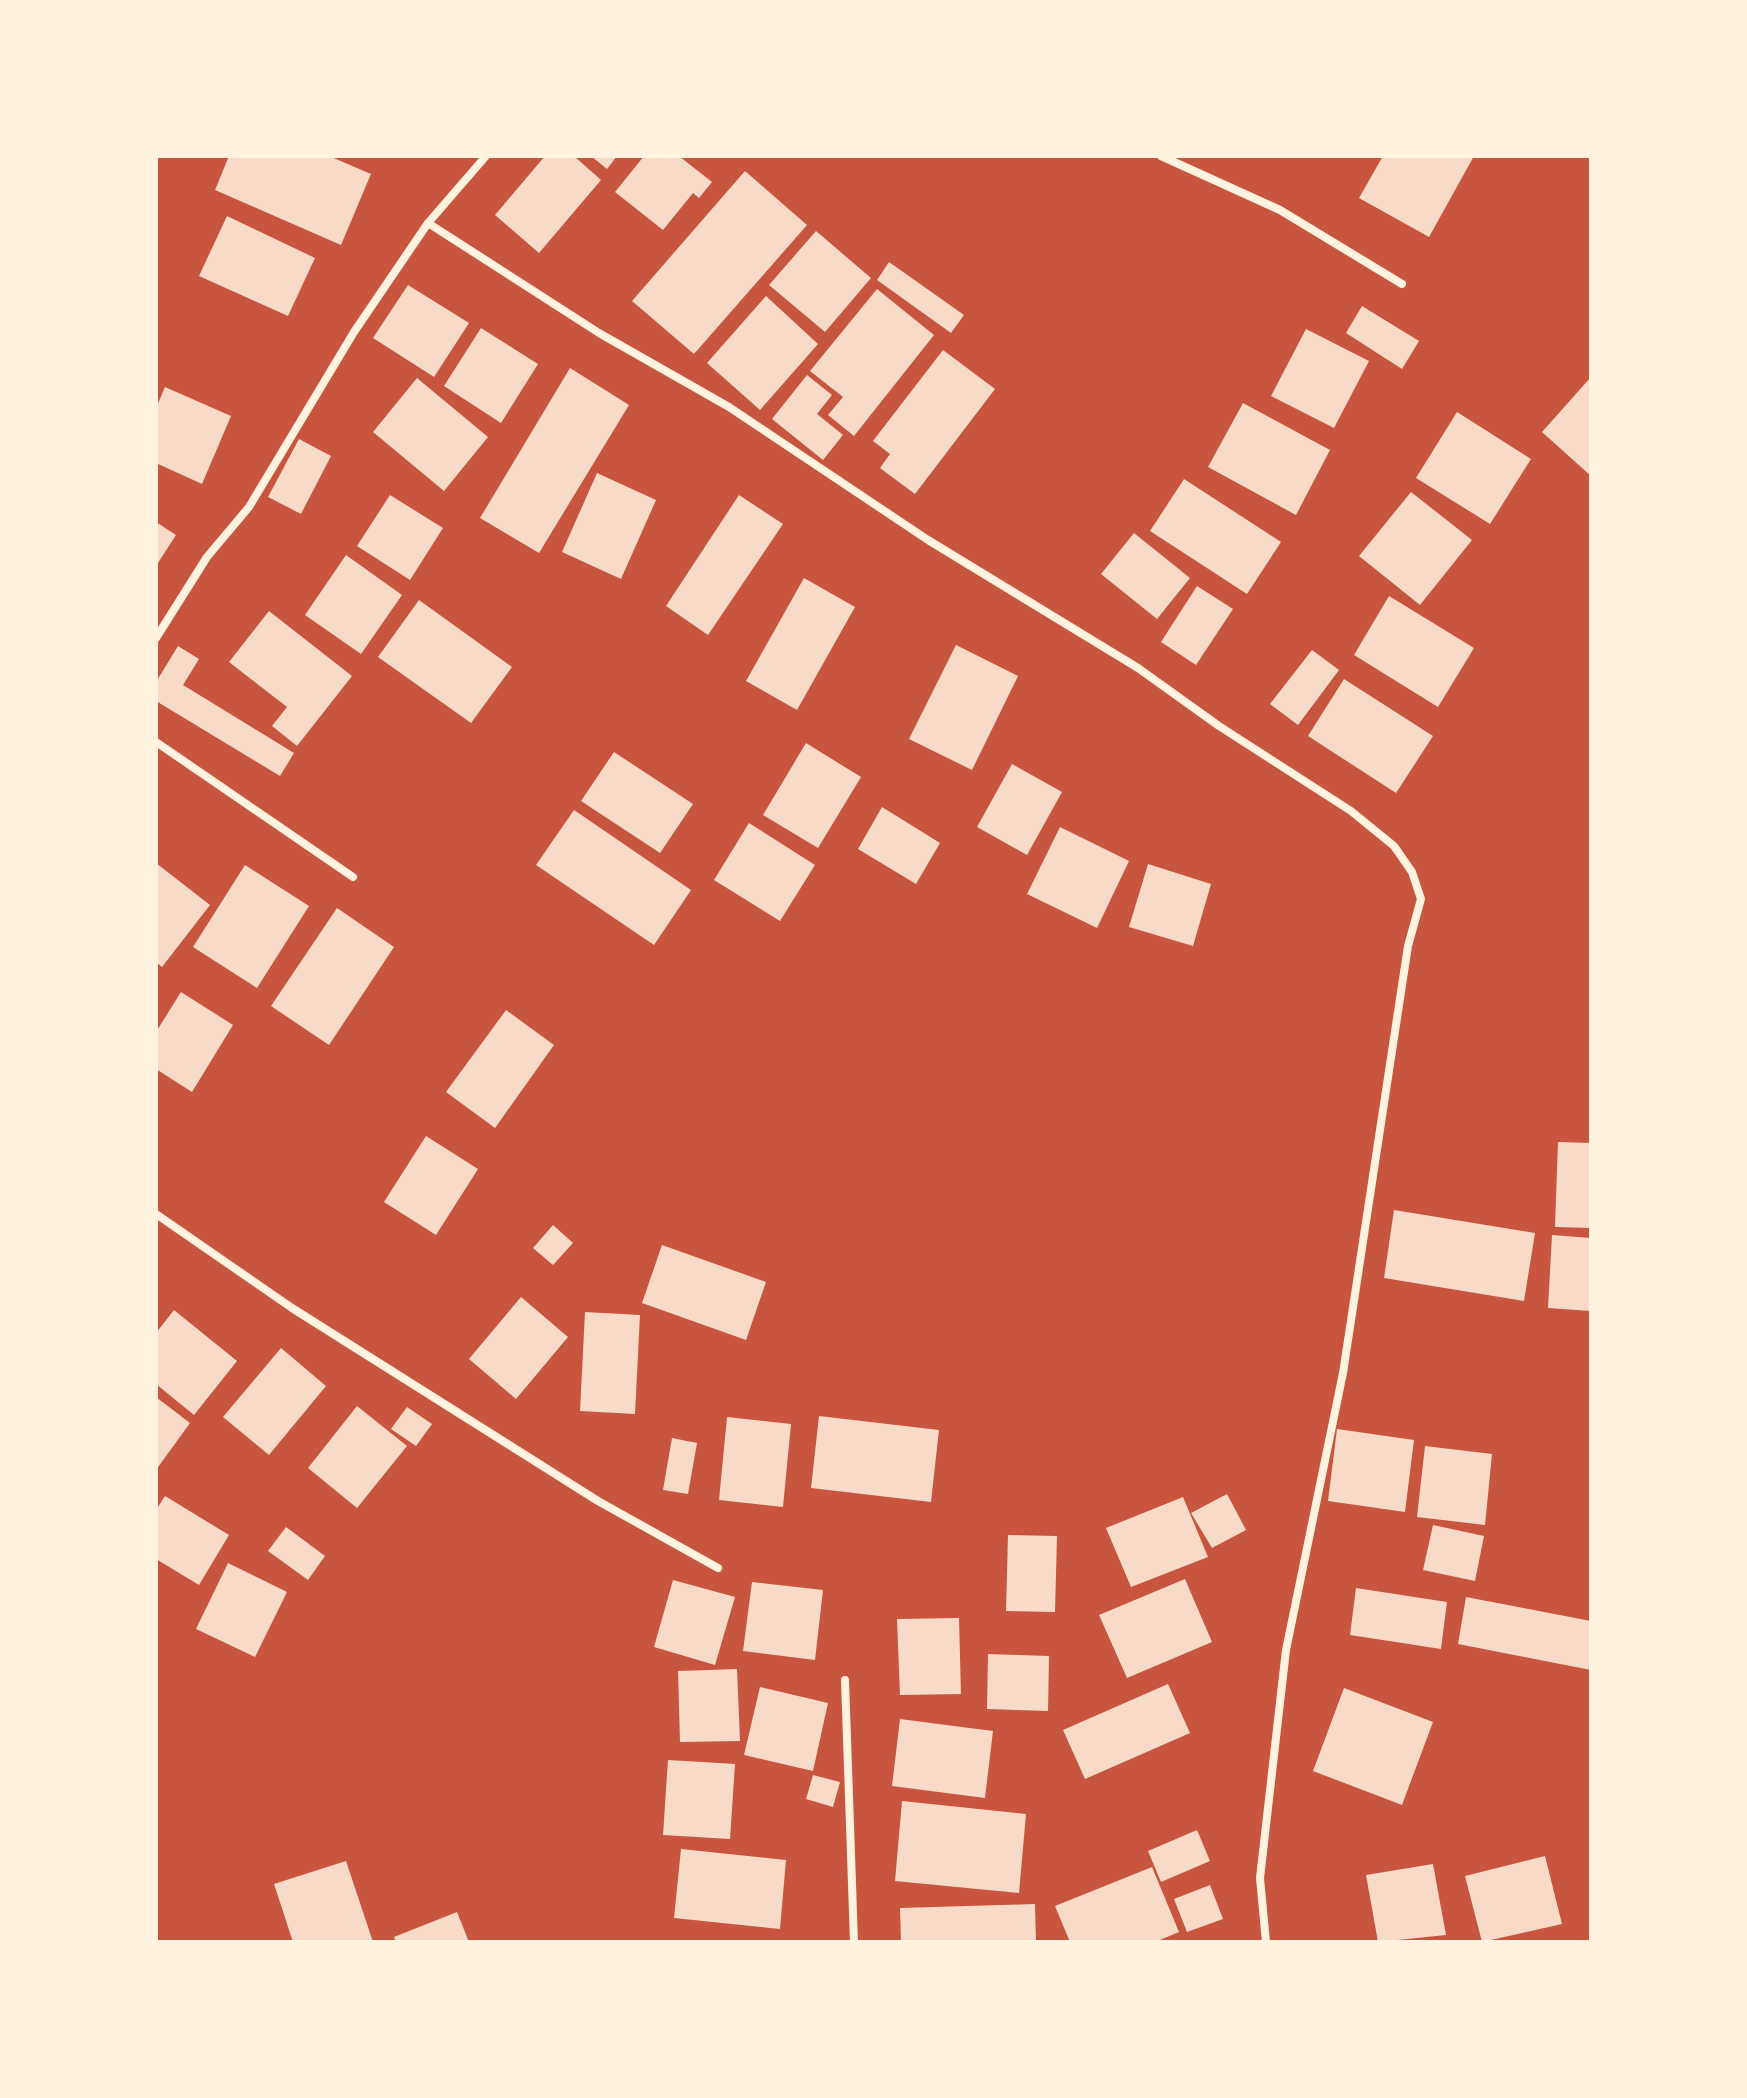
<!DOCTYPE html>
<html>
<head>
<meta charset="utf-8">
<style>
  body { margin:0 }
  #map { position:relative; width:1747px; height:2098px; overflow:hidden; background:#c8553d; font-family:Raleway,sans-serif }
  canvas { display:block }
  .frame { position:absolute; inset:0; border:158px solid #fff3e0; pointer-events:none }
</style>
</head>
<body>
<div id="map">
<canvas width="1747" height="2098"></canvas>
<div class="frame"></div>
</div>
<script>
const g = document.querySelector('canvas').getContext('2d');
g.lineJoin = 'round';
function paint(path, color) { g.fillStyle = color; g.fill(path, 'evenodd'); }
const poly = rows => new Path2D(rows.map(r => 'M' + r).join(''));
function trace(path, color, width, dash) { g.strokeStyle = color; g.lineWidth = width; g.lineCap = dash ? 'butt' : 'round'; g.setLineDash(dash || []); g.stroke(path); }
const building = poly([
  [229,156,329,156,371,174,341,245,215,190],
  [545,156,574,156,601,180,539,253,495,215],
  [591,156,617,156,607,169],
  [644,156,679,156,712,182,699,198,693,193,663,230,615,192],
  [1383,156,1474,156,1429,237,1359,198],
  [745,171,807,225,694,354,632,301],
  [227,216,315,258,288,316,199,276],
  [816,231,871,278,825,332,769,285],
  [889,262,964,315,951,333,877,280],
  [408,285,469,323,434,377,373,338],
  [877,289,934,335,854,436,828,415,843,397,810,371],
  [766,296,818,344,760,410,707,363],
  [1362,306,1419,341,1402,369,1346,333],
  [481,328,538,364,501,423,444,386],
  [1306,329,1369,361,1334,428,1271,396],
  [943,350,995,389,915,494,880,468,890,454,873,441],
  [570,368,629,405,539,553,480,518],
  [807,375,832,395,817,414,843,435,823,460,772,419],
  [1591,377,1591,476,1542,432],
  [417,378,488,437,444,491,373,432],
  [165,387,231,416,202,484,156,463,156,408],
  [1243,403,1330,450,1296,515,1208,467],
  [1457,412,1531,459,1490,524,1416,478],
  [299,439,331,456,301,514,268,497],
  [597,473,656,500,621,579,562,552],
  [1184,479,1281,542,1247,594,1150,531],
  [1411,492,1472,540,1420,605,1359,556],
  [390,495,443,528,410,580,357,546],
  [739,495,783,524,708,635,666,606],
  [156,522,176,535,156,566],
  [1134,533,1190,578,1157,619,1101,574],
  [346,555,402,595,361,654,305,615],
  [804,578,855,607,797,710,746,681],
  [1197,586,1233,609,1196,665,1161,642],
  [1389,596,1474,648,1438,707,1354,655],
  [419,600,512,667,471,723,378,657],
  [269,611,352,676,297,746,272,726,287,707,229,662],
  [956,645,1018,676,972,770,909,739],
  [178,646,199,659,183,685,294,753,280,776,156,701,156,682],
  [1312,650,1339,670,1298,725,1270,704],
  [1344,679,1433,736,1396,793,1308,736],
  [806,743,861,777,818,848,763,815],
  [614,752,693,804,660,853,581,801],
  [1012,764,1062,792,1027,855,977,827],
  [882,807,940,843,916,884,858,849],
  [574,810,691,890,654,945,536,865],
  [749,823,815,865,780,921,714,880],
  [1060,827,1129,861,1097,928,1027,894],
  [156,863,210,905,162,967,156,962],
  [1148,864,1211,884,1193,946,1129,927],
  [245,865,309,906,257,988,193,947],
  [337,908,394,947,329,1045,271,1006],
  [181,992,233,1025,192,1092,156,1069,156,1032],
  [506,1010,554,1045,495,1128,446,1092],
  [426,1136,478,1169,436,1235,384,1202],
  [1558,1142,1591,1143,1591,1228,1555,1227],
  [1394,1210,1535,1233,1524,1301,1384,1278],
  [553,1225,573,1243,553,1265,533,1248],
  [1552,1235,1591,1238,1591,1311,1548,1308],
  [662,1245,766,1282,746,1340,642,1303],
  [521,1297,568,1337,516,1399,469,1359],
  [174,1310,237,1361,194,1415,156,1384,156,1333],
  [585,1312,640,1315,635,1414,580,1411],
  [281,1348,326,1386,269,1455,223,1417],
  [156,1397,190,1423,156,1470],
  [357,1406,407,1446,357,1508,308,1468],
  [407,1407,432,1424,416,1446,391,1429],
  [819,1416,939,1430,931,1502,811,1488],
  [727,1417,791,1424,783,1507,719,1500],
  [1337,1429,1414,1440,1405,1512,1328,1501],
  [672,1438,697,1443,688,1494,663,1490],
  [1425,1446,1492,1454,1485,1525,1417,1517],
  [1227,1494,1246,1530,1212,1548,1191,1513],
  [165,1496,229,1535,199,1585,156,1559,156,1510],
  [1183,1497,1208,1557,1131,1587,1106,1528],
  [1433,1525,1484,1536,1475,1581,1423,1570],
  [286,1527,325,1556,308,1580,268,1551],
  [1008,1535,1057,1536,1055,1612,1006,1611],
  [228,1563,287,1592,255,1657,196,1629],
  [1185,1579,1212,1642,1127,1678,1099,1615],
  [673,1580,735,1597,715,1665,654,1647],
  [752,1582,823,1590,815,1660,743,1651],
  [1356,1588,1447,1602,1441,1649,1350,1635],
  [1466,1597,1591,1621,1591,1670,1458,1644],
  [959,1618,961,1694,900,1695,897,1619],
  [988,1654,1049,1656,1048,1711,987,1709],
  [737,1669,740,1741,680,1742,678,1671],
  [1168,1684,1190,1733,1085,1779,1063,1730],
  [760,1687,828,1703,813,1771,744,1755],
  [1344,1688,1433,1722,1402,1805,1313,1771],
  [900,1719,993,1731,985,1798,892,1786],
  [668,1760,735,1764,730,1839,663,1835],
  [813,1775,840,1782,833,1807,806,1799],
  [902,1801,1026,1814,1019,1893,895,1881],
  [1197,1830,1210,1861,1161,1882,1148,1851],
  [681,1849,786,1860,780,1929,674,1918],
  [1545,1856,1562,1924,1482,1942,1465,1876],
  [346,1861,373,1942,293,1942,274,1884],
  [1433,1864,1446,1935,1378,1942,1366,1875],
  [1152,1867,1179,1932,1155,1942,1070,1942,1055,1906],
  [1210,1885,1223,1919,1187,1932,1174,1899],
  [1035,1904,1036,1942,901,1942,900,1908],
  [457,1912,469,1942,396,1942,394,1937]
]);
const minor = poly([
  [1161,156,1280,210,1402,284],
  [428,223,599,333,729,407,928,540,1138,668,1219,726,1351,811,1394,846,1412,872,1421,899,1408,946,1343,1373,1286,1650,1260,1878,1266,1942],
  [156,638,207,557,249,507,354,332,428,223,486,156],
  [156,742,353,877],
  [156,1214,292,1308,598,1501,718,1568],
  [845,1680,854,1942]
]);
paint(building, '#f7dbc8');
trace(minor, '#fff3e0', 8);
</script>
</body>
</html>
